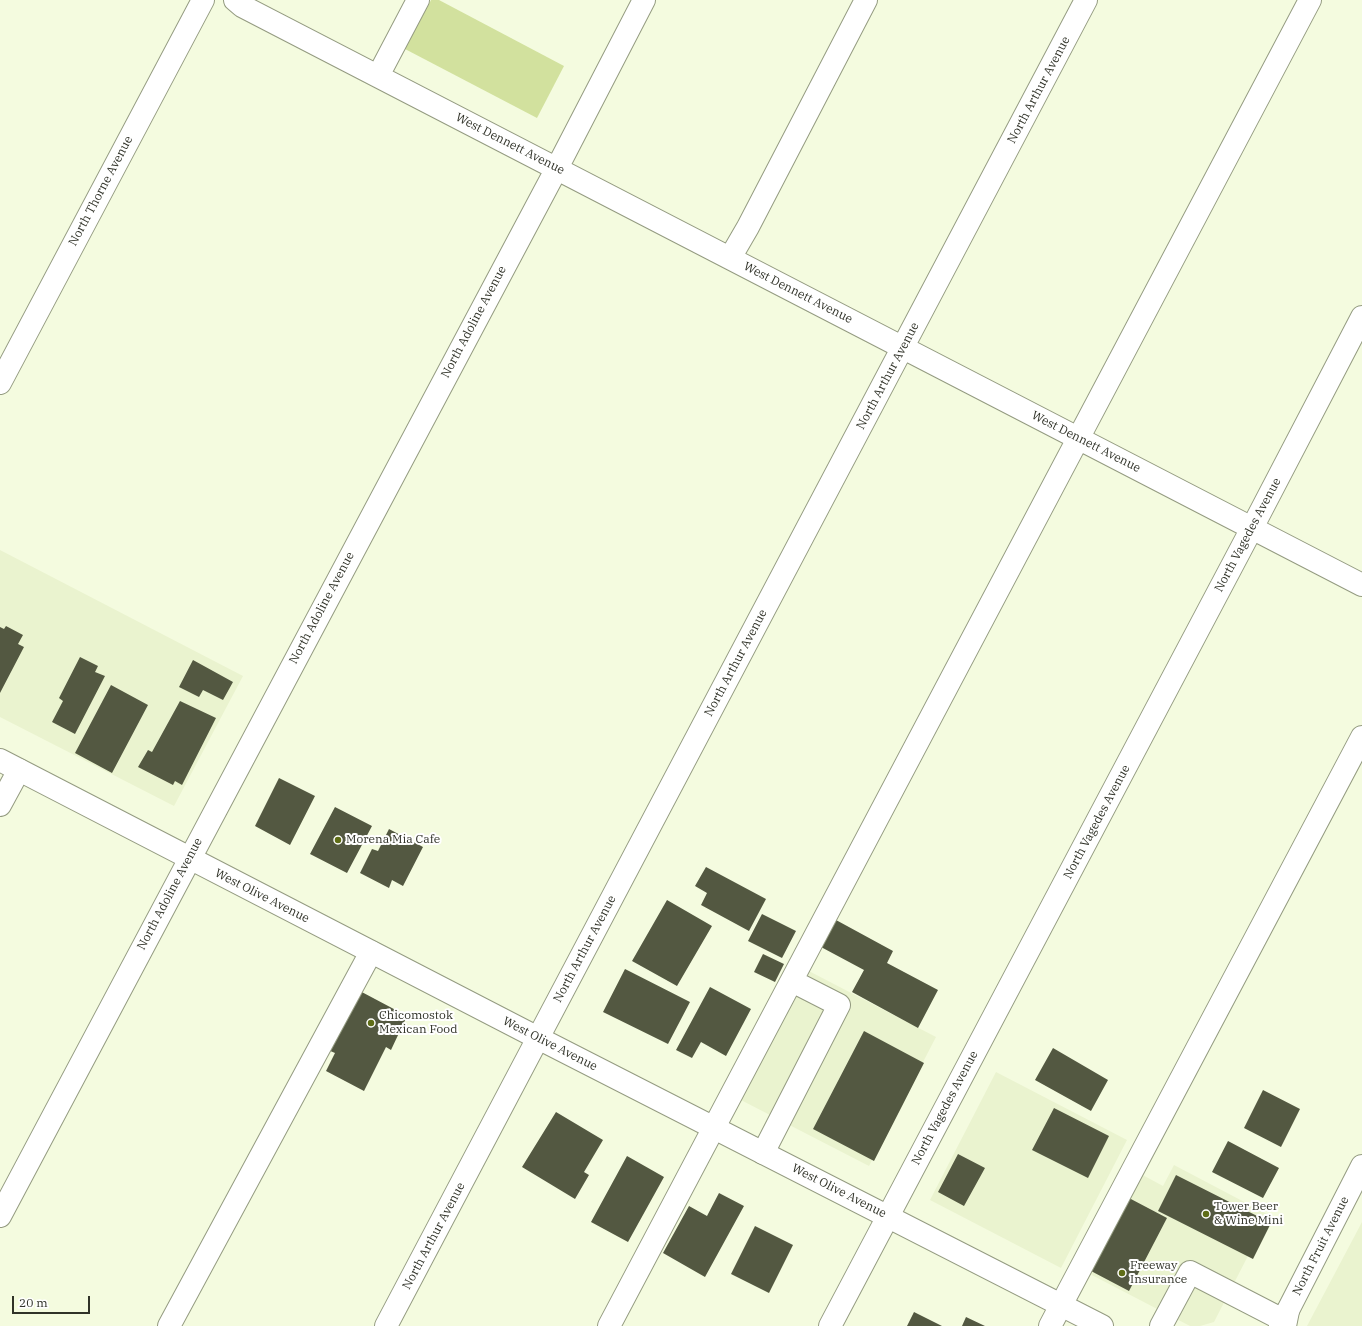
<!DOCTYPE html>
<html>
<head>
<meta charset="utf-8">
<style>
  body { margin:0 }
  #map { position:relative; width:1362px; height:1326px; overflow:hidden; background:#f4fbdf; font-family:"IBM Plex Serif",serif }
  canvas { display:block }
  .scale { position:absolute; left:12px; top:1296px; width:78px; height:18px; box-sizing:border-box; border:2px solid #303228; border-top:0; padding-left:5px; font-size:12px; line-height:14px; white-space:nowrap; color:#303228; -webkit-text-stroke:3px #fff; paint-order:stroke }
</style>
</head>
<body>
<div id="map">
<canvas width="1362" height="1326"></canvas>
<div class="scale">20 m</div>
</div>
<script>
const g = document.querySelector('canvas').getContext('2d');
g.lineJoin = 'round';
function paint(path, color) { g.fillStyle = color; g.fill(path, 'evenodd'); }
const poly = rows => new Path2D(rows.map(r => 'M' + r).join(''));
function trace(path, color, width, dash) { g.strokeStyle = color; g.lineWidth = width; g.lineCap = dash ? 'butt' : 'round'; g.setLineDash(dash || []); g.stroke(path); }
function label(font, color, halo, rows, align = 'center') {
  g.font = font + ' "IBM Plex Serif",serif'; g.lineWidth = 4; g.setLineDash([]); g.textBaseline = 'middle'; g.strokeStyle = halo; g.fillStyle = color; for (const [text, x, y, turn = 0] of rows) {
    g.save(); g.translate(x, y); g.rotate((+turn || 0) * Math.PI / 180); g.textAlign = isNaN(turn) ? turn : align; if (halo) g.strokeText(text, 0, 0); g.fillText(text, 0, 0); g.restore();
  }
}
const built = poly([
  [0,550,243,676,174,806,0,717],
  [805,969,936,1037,869,1166,737,1098],
  [996,1072,1127,1140,1061,1268,930,1200],
  [1174,1165,1269,1215,1214,1322,1200,1326,1190,1326,1086,1272,1137,1172,1163,1186],
  [1362,1222,1362,1326,1307,1326]
]);
const green = poly([
  [431,0,439,0,564,66,537,118,405,49]
]);
const building = poly([
  [6,626,23,635,18,644,24,647,0,693,0,627,4,629],
  [80,657,98,666,95,672,105,676,75,734,52,722,63,701,59,698],
  [193,660,233,682,223,700,203,690,199,697,179,687],
  [111,685,148,705,112,773,75,753],
  [180,701,216,718,182,785,175,781,173,785,138,767,148,750,152,752],
  [279,778,315,796,290,845,255,826],
  [335,807,372,826,347,873,310,854],
  [389,829,423,847,403,886,392,880,389,888,360,873,372,849,378,851],
  [706,867,766,899,749,931,701,905,707,893,695,886],
  [667,900,712,926,677,986,632,961],
  [762,914,796,931,782,958,748,941],
  [836,920,893,951,887,963,938,990,918,1028,852,992,864,970,821,947],
  [763,954,784,964,775,982,754,972],
  [625,969,690,1002,668,1044,603,1012],
  [710,987,751,1009,726,1056,701,1042,692,1058,676,1050],
  [358,990,407,1016,391,1050,386,1047,364,1091,326,1071,335,1053,328,1050],
  [864,1031,924,1063,874,1161,813,1129],
  [1053,1048,1108,1080,1091,1111,1035,1080],
  [1263,1090,1300,1109,1281,1147,1244,1128],
  [1054,1108,1109,1136,1088,1178,1032,1150],
  [556,1112,603,1140,584,1172,589,1175,575,1199,522,1167],
  [1228,1141,1279,1168,1263,1198,1212,1172],
  [958,1154,985,1168,964,1206,938,1192],
  [627,1156,664,1177,628,1242,591,1222],
  [1176,1175,1271,1223,1253,1259,1158,1211],
  [719,1193,744,1206,705,1277,663,1253,689,1206,707,1216],
  [1129,1198,1167,1218,1129,1291,1091,1271],
  [755,1226,793,1245,769,1293,731,1274],
  [914,1312,942,1326,907,1326],
  [966,1317,985,1326,962,1326]
]);
const minor = poly([
  [235,0,242,6,1362,585],
  [378,76,418,0],
  [730,258,748,227,866,0],
  [0,383,203,0],
  [0,805,19,770],
  [763,1153,839,1005,792,981],
  [0,1216,557,168,644,0],
  [169,1326,371,952],
  [386,1326,1086,0],
  [609,1326,1310,0],
  [830,1326,1252,528,1362,317],
  [1050,1326,1362,737],
  [1161,1326,1190,1272,1283,1320],
  [1280,1326,1362,1166]
]);
const major = poly([
  [0,760,538,1038,1102,1326],
  [1285,1326,1288,1311]
]);
const markers = [
  [338,840,4,"#5f6d17"],
  [371,1023,4,"#5f6d17"],
  [1206,1214,4,"#5f6d17"],
  [1122,1273,4,"#5f6d17"]
];
const streetNames = [
  ["North Arthur Avenue",1039,90,-62],
  ["West Dennett Avenue",510,144,27],
  ["North Thorne Avenue",101,191,-62],
  ["West Dennett Avenue",798,293,27],
  ["North Adoline Avenue",474,322,-62],
  ["North Arthur Avenue",888,376,-62],
  ["West Dennett Avenue",1086,442,27],
  ["North Vagedes Avenue",1248,535,-62],
  ["North Adoline Avenue",322,608,-62],
  ["North Arthur Avenue",736,663,-62],
  ["North Vagedes Avenue",1097,822,-62],
  ["North Adoline Avenue",170,894,-62],
  ["West Olive Avenue",262,896,27],
  ["North Arthur Avenue",585,949,-62],
  ["West Olive Avenue",550,1044,27],
  ["North Vagedes Avenue",945,1108,-62],
  ["West Olive Avenue",839,1191,27],
  ["North Arthur Avenue",434,1236,-62],
  ["North Fruit Avenue",1321,1246,-63]
];
const poiNames = [
  ["Morena Mia Cafe",346,840],
  ["Chicomostok",379,1016],
  ["Mexican Food",379,1030],
  ["Tower Beer",1214,1207],
  ["& Wine Mini",1214,1221],
  ["Freeway",1130,1266],
  ["Insurance",1130,1280]
];
paint(built, '#eaf3cf');
paint(green, '#d2e19e');
paint(building, '#535841');
trace(minor, '#949b81', 24);
trace(major, '#949b81', 24);
trace(minor, '#fff', 22);
trace(major, '#fff', 22);
for (const [x, y, r, color] of markers) { const dot = new Path2D(); dot.arc(x, y, r, 0, 2 * Math.PI); g.fillStyle = color; g.fill(dot); trace(dot, '#fff', 1.5); }
label('12px', '#303228', '#fff', streetNames);
label('12px', '#303228', '#fff', poiNames, 'left');
</script>
</body>
</html>
